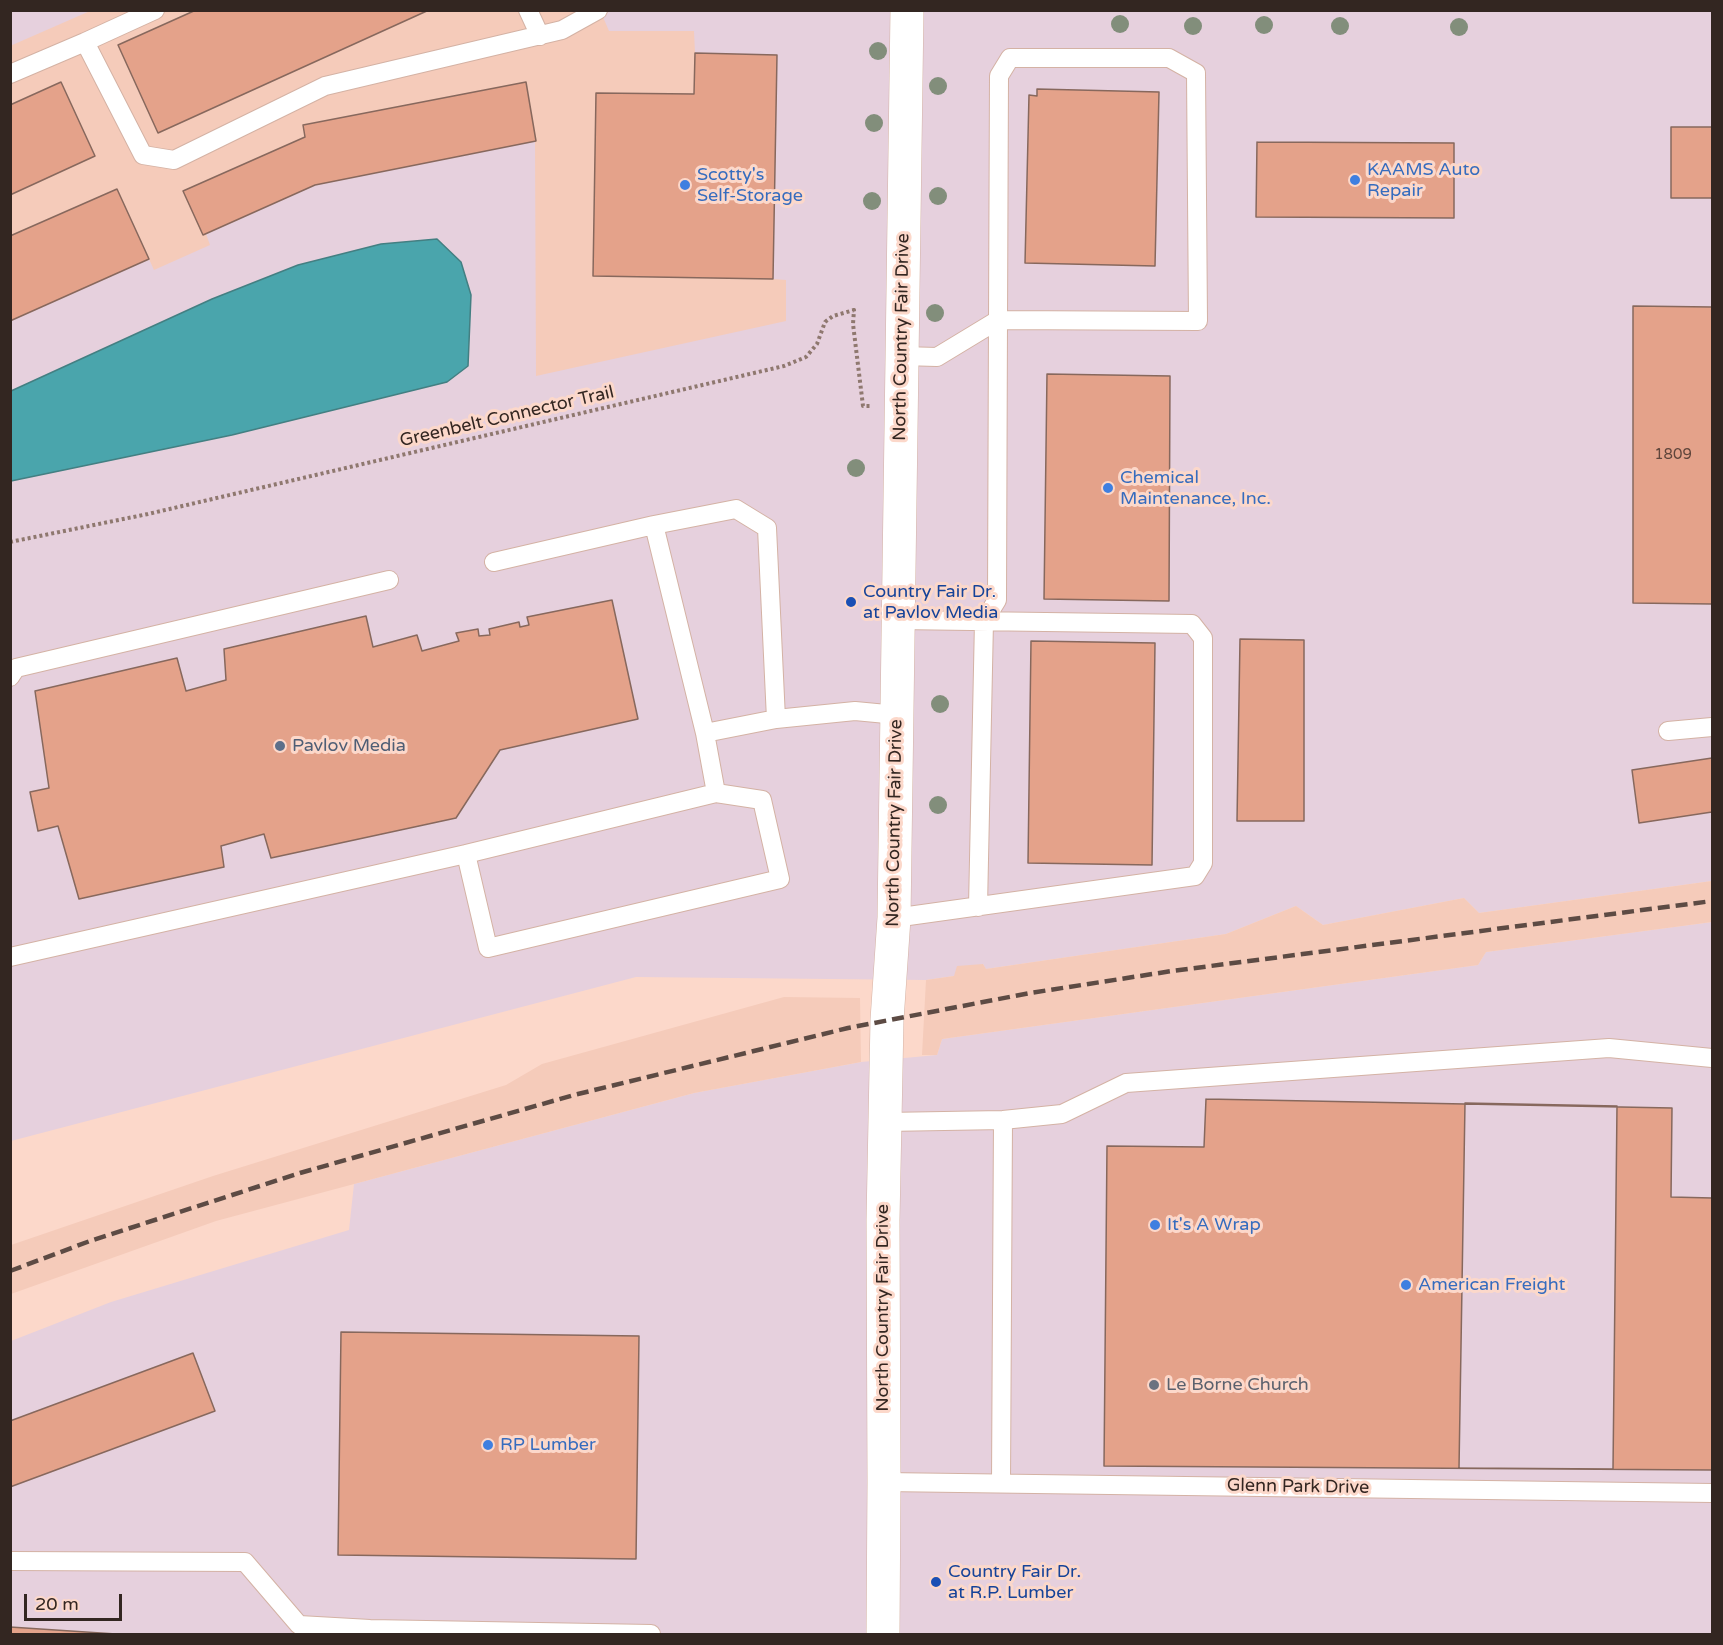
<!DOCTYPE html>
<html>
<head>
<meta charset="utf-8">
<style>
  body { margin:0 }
  #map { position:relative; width:1723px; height:1645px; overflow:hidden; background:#fcd8ca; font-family:"Varela Round",sans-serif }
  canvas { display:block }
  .frame { position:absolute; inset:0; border:12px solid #332621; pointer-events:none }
  .scale { position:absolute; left:24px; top:1594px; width:98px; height:27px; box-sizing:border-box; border:3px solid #332621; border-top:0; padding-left:8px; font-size:18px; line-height:21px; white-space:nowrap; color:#332621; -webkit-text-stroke:4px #fcd8ca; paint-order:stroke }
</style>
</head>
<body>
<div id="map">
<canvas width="1723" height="1645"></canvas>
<div class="frame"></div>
<div class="scale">20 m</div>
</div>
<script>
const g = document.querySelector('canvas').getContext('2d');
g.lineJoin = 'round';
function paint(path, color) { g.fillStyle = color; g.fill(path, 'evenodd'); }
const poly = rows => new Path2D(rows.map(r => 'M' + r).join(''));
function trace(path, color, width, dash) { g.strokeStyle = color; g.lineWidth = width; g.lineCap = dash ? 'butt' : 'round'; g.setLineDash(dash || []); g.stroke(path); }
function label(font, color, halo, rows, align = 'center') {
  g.font = font + ' "Varela Round",sans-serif'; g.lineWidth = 6; g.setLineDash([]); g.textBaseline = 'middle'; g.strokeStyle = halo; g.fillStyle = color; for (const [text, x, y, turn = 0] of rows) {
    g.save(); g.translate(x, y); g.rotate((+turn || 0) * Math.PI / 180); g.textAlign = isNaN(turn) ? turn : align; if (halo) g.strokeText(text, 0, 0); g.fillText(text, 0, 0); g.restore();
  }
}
const commercial = poly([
  [11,11,1712,11,1712,881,1479,913,1464,898,1323,925,1296,906,1226,934,986,969,983,964,954,976,926,980,636,977,11,1141],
  [1712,922,1712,1634,11,1634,11,1341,111,1302,349,1230,354,1184,694,1093,861,1062,937,1055,942,1039,1478,965,1486,952]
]);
const built = poly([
  [600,10,609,31,694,31,695,53,777,55,773,279,786,280,786,321,536,376,535,141,315,185,206,234,210,245,154,270,149,259,11,321,10,46,90,11],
  [1712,881,1712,922,1486,952,1478,965,942,1039,937,1055,922,1055,926,980,954,976,957,966,983,964,986,969,1226,934,1296,906,1323,925,1464,898,1479,913],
  [784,997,860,998,861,1062,694,1093,216,1221,11,1294,11,1245,213,1176,506,1085,542,1064]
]);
const water = poly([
  [437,239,461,262,471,295,468,366,447,382,232,435,11,481,11,391,212,299,298,265,381,244,437,239]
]);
const building = poly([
  [196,10,429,10,158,133,118,45,196,10],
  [695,53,777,55,773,279,593,276,596,93,694,94,695,53],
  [61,82,95,156,10,195,10,105,61,82],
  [526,82,536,141,315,185,203,235,183,191,305,137,303,125,526,82],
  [1037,89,1159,92,1155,266,1025,263,1029,95,1037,96,1037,89],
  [1671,127,1712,127,1712,198,1671,198,1671,127],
  [1257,142,1454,143,1454,218,1256,217,1257,142],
  [117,189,149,259,10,321,10,236,117,189],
  [1633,306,1712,307,1712,604,1633,603,1633,306],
  [1047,374,1170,376,1169,601,1044,599,1047,374],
  [612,600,638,719,500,750,456,818,271,858,264,834,221,846,224,867,79,899,58,826,38,831,30,792,49,788,35,691,177,658,186,691,226,680,224,649,366,616,373,647,417,635,422,651,459,641,456,633,478,629,479,636,490,635,489,629,519,622,520,627,529,625,527,617,612,600],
  [1240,639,1304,640,1304,821,1237,821,1240,639],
  [1031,641,1155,643,1152,865,1028,863,1031,641],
  [1712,758,1712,812,1639,823,1632,770,1712,758],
  [1206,1099,1672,1108,1671,1197,1712,1198,1712,1470,1104,1466,1107,1146,1204,1147,1206,1099],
  [1465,1103,1617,1106,1613,1469,1459,1468,1465,1103],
  [341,1332,639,1336,636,1559,338,1555,341,1332],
  [193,1353,215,1411,10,1487,10,1421,193,1353],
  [10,1627,116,1634,10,1634,10,1627]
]);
const path = poly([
  [10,542,148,514,784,366,806,357,817,344,825,322,833,316,854,310,853,324,863,406,870,406]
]);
const lane = poly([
  [528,10,540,36],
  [85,42,155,10],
  [10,74,85,42,143,155,174,160,325,86,562,30,598,10],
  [902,356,937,357,998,320,1198,321,1196,73,1169,58,1010,58,999,76,998,320,997,600,984,621,978,907],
  [654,525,705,733,776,719],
  [494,562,654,525,736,509,767,528,776,719,855,711,897,715],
  [10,677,16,668,389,580],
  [1668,731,1712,727],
  [466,854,716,793],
  [894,918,1195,876,1203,863,1203,638,1192,624,898,620],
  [10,957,466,854,488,948,780,879,762,800,716,793,705,733],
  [885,1122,1003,1120,1062,1114,1126,1083,1609,1048,1712,1058],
  [884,1482,1712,1493],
  [1001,1483,1003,1120],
  [10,1561,245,1562,299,1625,370,1629,651,1634]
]);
const secondary = poly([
  [883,1634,884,1482,883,1220,887,1020,894,918,907,10]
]);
const rail = poly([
  [10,1271,90,1241,300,1173,574,1095,848,1028,1030,993,1172,971,1712,901]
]);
const trees = [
  [1120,24],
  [1264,25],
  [1193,26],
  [1340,26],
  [1459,27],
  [878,51],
  [938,86],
  [874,123],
  [938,196],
  [872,201],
  [935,313],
  [856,468],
  [940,704],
  [938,805]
];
const markers = [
  [1355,180,6,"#3f7fe0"],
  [685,185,6,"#3f7fe0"],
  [1108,488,6,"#3f7fe0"],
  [851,602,6,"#1a4fb4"],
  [280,746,6,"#5c6f8a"],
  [1155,1225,6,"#3f7fe0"],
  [1406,1285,6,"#3f7fe0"],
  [1154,1385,6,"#6b7280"],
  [488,1445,6,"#3f7fe0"],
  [936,1582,6,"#1a4fb4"]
];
const numberNames = [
  ["1809",1673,455]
];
const shopNames = [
  ["KAAMS Auto",1367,170],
  ["Repair",1367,191],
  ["Scotty's",697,175],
  ["Self-Storage",697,196],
  ["Chemical",1120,478],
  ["Maintenance, Inc.",1120,499],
  ["It's A Wrap",1167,1225],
  ["American Freight",1418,1285],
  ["RP Lumber",500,1445]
];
const streetNames = [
  ["North Country Fair Drive",902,337,-89],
  ["Greenbelt Connector Trail",507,417,-13],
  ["North Country Fair Drive",895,823,-89],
  ["North Country Fair Drive",883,1308,-90],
  ["Glenn Park Drive",1298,1487,1]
];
const transitNames = [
  ["Country Fair Dr.",863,592],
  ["at Pavlov Media",863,613],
  ["Country Fair Dr.",948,1572],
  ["at R.P. Lumber",948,1593]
];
const serviceNames = [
  ["Pavlov Media",292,746]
];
const worshipNames = [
  ["Le Borne Church",1166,1385]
];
paint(commercial, '#e6d0dd');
paint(built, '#f5cbba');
paint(water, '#4aa5ac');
trace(water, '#437f82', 1.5);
paint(building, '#e4a28a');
trace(building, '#87685d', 1.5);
trace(lane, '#d4b2a4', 20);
trace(secondary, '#d4b2a4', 34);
trace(path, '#8f786f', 4, [3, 3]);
trace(lane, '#fff', 18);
trace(secondary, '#fff', 33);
trace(rail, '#5d4b44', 4.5, [12, 6]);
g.fillStyle = '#828e7b';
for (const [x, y] of trees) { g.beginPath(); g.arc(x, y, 9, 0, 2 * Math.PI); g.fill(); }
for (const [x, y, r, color] of markers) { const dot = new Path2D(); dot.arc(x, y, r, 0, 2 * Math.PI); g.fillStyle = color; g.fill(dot); trace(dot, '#fcd8ca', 2); }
label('15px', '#5f453b', null, numberNames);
label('18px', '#366cbe', '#fcd8ca', shopNames, 'left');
label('18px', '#332621', '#fcd8ca', streetNames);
label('18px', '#164399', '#fcd8ca', transitNames, 'left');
label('18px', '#4e5e75', '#fcd8ca', serviceNames, 'left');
label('18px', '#5b616d', '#fcd8ca', worshipNames, 'left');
</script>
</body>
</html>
